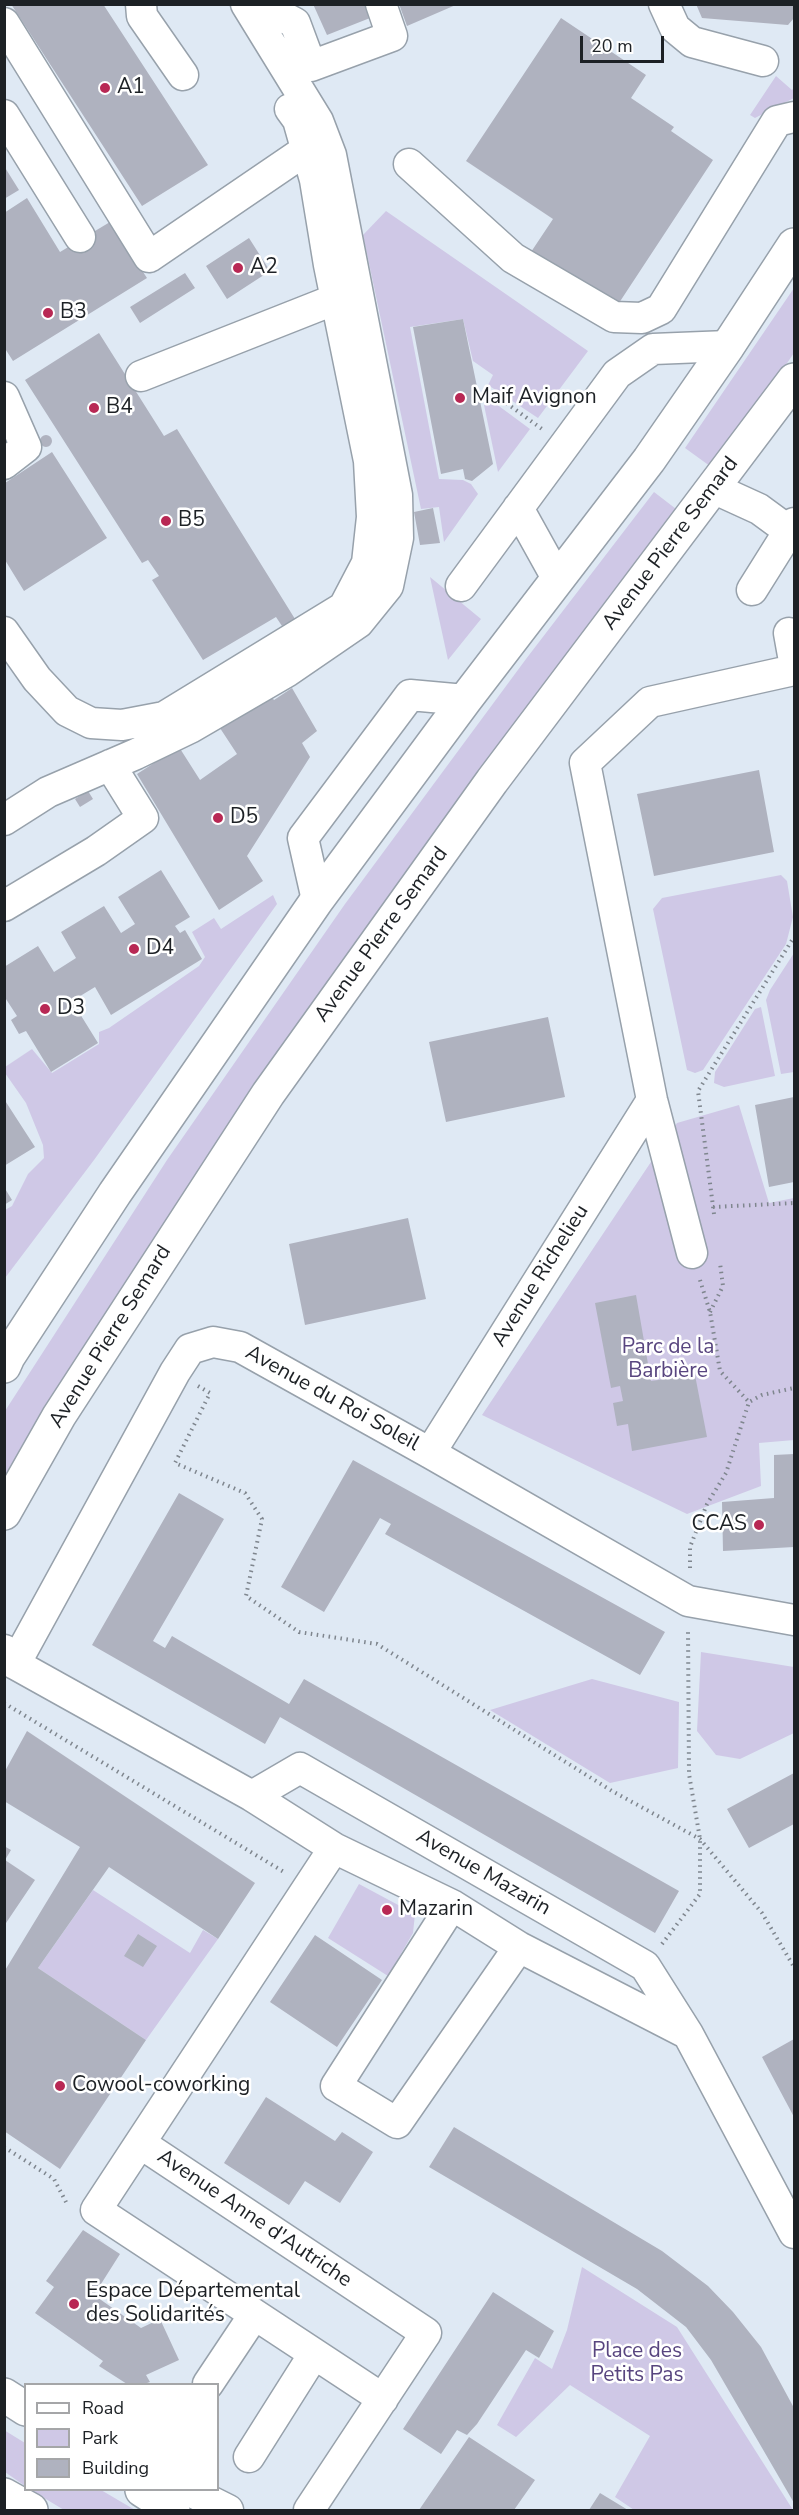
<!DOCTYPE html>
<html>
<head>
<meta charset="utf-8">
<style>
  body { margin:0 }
  #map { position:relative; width:799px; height:2515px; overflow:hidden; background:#dfe9f4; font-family:"Nunito Sans",sans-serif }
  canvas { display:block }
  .frame { position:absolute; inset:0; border:6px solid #1d2125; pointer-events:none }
  .legend { position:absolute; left:24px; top:2383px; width:195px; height:108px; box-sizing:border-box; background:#fff; border:2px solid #a5a6a8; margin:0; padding:8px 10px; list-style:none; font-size:18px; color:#1d2125 }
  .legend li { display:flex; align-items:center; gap:12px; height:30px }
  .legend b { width:30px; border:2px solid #a5a6a8 }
  .scale { position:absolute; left:580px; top:36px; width:84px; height:27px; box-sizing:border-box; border:3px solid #1d2125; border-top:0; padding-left:8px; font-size:18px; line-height:21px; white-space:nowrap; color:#1d2125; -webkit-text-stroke:4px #fff; paint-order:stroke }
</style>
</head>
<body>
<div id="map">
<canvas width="799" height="2515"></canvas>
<div class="frame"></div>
<ul class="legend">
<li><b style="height:8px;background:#fff"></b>Road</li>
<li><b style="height:16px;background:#cfc8e6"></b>Park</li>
<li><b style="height:16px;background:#afb2bf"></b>Building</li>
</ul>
<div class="scale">20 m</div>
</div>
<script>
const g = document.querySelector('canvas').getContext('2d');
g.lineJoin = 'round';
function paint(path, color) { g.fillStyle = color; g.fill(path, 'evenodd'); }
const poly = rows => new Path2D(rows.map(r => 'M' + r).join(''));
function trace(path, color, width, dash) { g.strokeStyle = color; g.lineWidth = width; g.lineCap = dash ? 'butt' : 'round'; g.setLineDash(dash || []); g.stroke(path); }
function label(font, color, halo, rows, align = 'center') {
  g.font = font + ' "Nunito Sans",sans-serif'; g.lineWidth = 5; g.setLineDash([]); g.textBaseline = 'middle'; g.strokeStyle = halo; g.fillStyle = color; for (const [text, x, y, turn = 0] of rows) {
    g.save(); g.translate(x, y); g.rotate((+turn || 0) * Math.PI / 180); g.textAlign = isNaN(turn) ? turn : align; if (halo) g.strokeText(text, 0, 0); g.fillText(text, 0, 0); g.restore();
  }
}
const green = poly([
  [776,76,792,90,794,88,794,98,755,118,750,115],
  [386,211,588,351,538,418,488,385,493,375,473,361,463,319,410,327,439,479,463,480,471,484,478,494,444,542,439,507,421,509,363,235],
  [794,288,794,353,714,469,685,448],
  [488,398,530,429,498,472,484,405],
  [654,492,680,512,276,1056,107,1311,5,1476,5,1411,167,1160,345,904,526,659],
  [430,577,481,619,448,660],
  [781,875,787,881,793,917,786,944,703,1070,695,1073,687,1070,653,909,662,898],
  [273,895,277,904,94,1160,5,1278,5,1210,12,1206,28,1174,44,1158,43,1145,26,1103,5,1073,5,1067,32,1049,52,1073,99,1044,99,1032,109,1028,199,966,205,957,192,932,214,918,221,929],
  [794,953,794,1072,781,1074,766,1000,770,990],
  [761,1007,775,1076,724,1087,714,1083,715,1072,755,1009],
  [739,1105,769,1203,794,1198,794,1440,759,1443,761,1486,687,1514,482,1415,677,1123],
  [701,1652,794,1667,794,1733,740,1759,716,1755,697,1731],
  [592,1679,679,1702,678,1768,610,1783,490,1710],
  [359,1884,415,1914,413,1933,388,1976,328,1938],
  [93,1890,190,1953,203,1930,218,1939,146,2040,38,1968],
  [582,2267,677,2327,793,2510,634,2510,615,2497,650,2436,570,2385,516,2437,497,2425,535,2358,552,2369,567,2330],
  [4,2430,25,2443,25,2486,5,2472],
  [31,2490,101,2490,135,2510,64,2510]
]);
const building = poly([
  [11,4,103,4,208,165,142,206],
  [313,4,364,4,370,18,327,35],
  [399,4,458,4,407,26],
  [696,4,794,4,794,18,788,25,702,18],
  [561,18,646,75,631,98,674,127,671,131,713,160,617,306,529,255,553,219,466,161],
  [4,166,19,190,4,199],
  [27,198,60,252,110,222,147,278,13,361,4,347,4,213],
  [249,238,270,271,227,299,206,266],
  [185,273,195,288,140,323,130,307],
  [463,319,493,464,472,481,465,479,463,469,441,474,413,327],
  [99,333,164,436,177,429,295,619,282,626,276,617,203,660,152,580,159,576,148,560,142,563,25,380],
  '40 441a6 6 0 1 1 12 0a6 6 0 1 1-12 0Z',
  [52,452,107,538,24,591,5,560,5,483],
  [433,508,440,543,420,545,414,512],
  [292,688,317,731,302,743,310,757,247,856,263,881,219,910,137,774,179,747,200,780,237,754,218,725,269,694,274,700],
  [759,770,774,852,654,876,637,794],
  [88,791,93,799,80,807,75,799],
  [161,870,190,917,175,926,180,933,185,930,202,959,111,1015,95,987,72,1001,98,1043,51,1072,26,1031,19,1034,11,1020,17,1016,4,996,4,967,38,946,54,972,76,958,61,932,104,906,121,933,135,924,118,897],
  [548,1017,565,1097,446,1122,429,1042],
  [794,1097,794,1182,769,1187,755,1105],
  [4,1099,35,1147,4,1166],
  [4,1187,12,1200,4,1205],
  [408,1218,426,1299,305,1325,289,1244],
  [636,1295,651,1381,695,1375,707,1437,632,1451,628,1424,617,1426,613,1403,623,1401,620,1386,611,1388,595,1303],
  [794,1454,794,1547,723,1551,722,1502,774,1498,774,1455],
  [353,1460,665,1632,640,1675,385,1534,391,1524,380,1518,324,1612,281,1587],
  [179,1493,224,1519,153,1641,165,1648,172,1636,289,1704,304,1679,679,1891,655,1933,280,1717,265,1744,92,1645],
  [27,1731,255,1883,218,1939,109,1867,38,1968,146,2040,60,2169,4,2131,4,1972,80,1847,4,1801,4,1773],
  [794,1773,794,1824,749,1848,727,1809],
  [4,1846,11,1850,5,1860,35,1880,4,1926],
  [138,1934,157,1946,143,1967,124,1956],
  [315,1935,382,1980,337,2047,270,2002],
  [794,2039,794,2117,762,2057],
  [266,2097,335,2141,342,2132,373,2152,340,2203,305,2181,289,2205,224,2163],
  [454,2127,662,2251,708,2286,733,2312,761,2347,794,2408,794,2503,711,2360,686,2327,637,2289,429,2167],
  [83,2230,120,2254,94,2295,141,2328,160,2319,179,2360,146,2375,150,2382,144,2384,127,2384,99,2366,103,2361,35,2313,54,2287,46,2281],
  [493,2292,554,2331,539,2358,526,2350,477,2424,467,2435,457,2430,441,2454,403,2429],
  [469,2437,535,2480,514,2510,419,2510],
  [600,2493,628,2510,589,2510]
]);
const path = poly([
  [487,389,542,429],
  [713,1207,794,1203],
  [714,1214,698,1091,794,937],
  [700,1280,710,1312,720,1371,749,1402],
  [710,1312,723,1286,720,1263],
  [198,1386,210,1393,175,1463,245,1493,262,1519,246,1596,299,1632,377,1644,612,1791,700,1839,762,1913,794,1967],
  [690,1568,690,1547,707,1504,726,1473,749,1402,762,1395,794,1388],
  [4,1703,284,1872],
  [662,1944,700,1894,700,1839,689,1774,688,1629],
  [4,2147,54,2179,67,2204]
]);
const minor = poly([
  [141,4,142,16,183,75],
  [273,4,278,14,295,23,311,66,392,36,381,4],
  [664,4,675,28,692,42,763,61],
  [4,23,149,257,306,150],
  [4,115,80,237],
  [409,164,513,258,614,317,642,318,661,309,777,121,794,117],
  [141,376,336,299],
  [4,397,26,447,4,464],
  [713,488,759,509,789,531,794,531],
  [518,508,558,580],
  [461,586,617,374,653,349,728,346],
  [752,590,794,523],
  [4,632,37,679,67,711,91,723,122,725,164,717,344,607,367,563,372,517,369,461,329,265,315,180,298,120,290,109],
  [789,633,794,661],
  [4,820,48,792,136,754,190,728,288,671,358,623,388,586,398,538,397,495,331,155,318,121,246,4],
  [317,900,303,838,410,695,465,700],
  [4,906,96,851,143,818,110,765],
  [692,1253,652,1100,585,763,650,702,794,670],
  [430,1453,652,1100],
  [4,1650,15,1664,252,1796,300,1768,645,1966,688,2034,794,2233],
  [15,1664,175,1372,190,1349,213,1342,240,1347,430,1453,688,1601,794,1620],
  [252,1796,334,1848,452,1905,519,1947,686,2033],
  [452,1905,336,2086,397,2123,519,1947],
  [140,2143,96,2210,383,2399],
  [208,2384,254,2315],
  [249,2457,314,2354],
  [188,2490,228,2510],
  [309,2510,426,2333,140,2143,334,1848]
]);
const major = poly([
  [4,1366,8,1357,115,1193,317,900,465,700,649,460,728,346,794,245],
  [4,1513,59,1416,268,1094,492,781,794,380],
  [4,2395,26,2409],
  [142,2490,173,2510],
  [4,2495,31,2510]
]);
const markers = [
  [105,88,6,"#b82854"],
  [238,268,6,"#b82854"],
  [48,313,6,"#b82854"],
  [460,398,6,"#b82854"],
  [94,408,6,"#b82854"],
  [166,521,6,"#b82854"],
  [218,818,6,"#b82854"],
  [134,949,6,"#b82854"],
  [45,1009,6,"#b82854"],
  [759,1525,6,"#b82854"],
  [387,1910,6,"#b82854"],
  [60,2086,6,"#b82854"],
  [74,2304,6,"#b82854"]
];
const poiNames = [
  ["A1",117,88],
  ["A2",250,268],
  ["B3",60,313],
  ["Maif Avignon",472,398],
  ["B4",106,408],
  ["B5",178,521],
  ["D5",230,818],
  ["D4",146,949],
  ["D3",57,1009],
  ["CCAS",747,1525,"right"],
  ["Mazarin",399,1910],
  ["Cowool-coworking",72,2086],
  ["Espace Départemental",86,2292],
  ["des Solidarités",86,2316]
];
const streetNames = [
  ["Avenue Pierre Semard",671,544,-53],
  ["Avenue Pierre Semard",382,935,-54],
  ["Avenue Richelieu",541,1276,-58],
  ["Avenue Pierre Semard",111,1337,-58],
  ["Avenue du Roi Soleil",332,1399,29],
  ["Avenue Mazarin",483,1873,30],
  ["Avenue Anne d'Autriche",254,2219,34]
];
const parkNames = [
  ["Parc de la",668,1348],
  ["Barbière",668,1372],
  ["Place des",637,2352],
  ["Petits Pas",637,2376]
];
paint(green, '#cfc8e6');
paint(building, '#afb2bf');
trace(minor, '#97a1ab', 33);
trace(major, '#97a1ab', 36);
trace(path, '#7f868e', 4, [1.5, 4.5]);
trace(minor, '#fff', 30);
trace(major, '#fff', 33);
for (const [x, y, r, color] of markers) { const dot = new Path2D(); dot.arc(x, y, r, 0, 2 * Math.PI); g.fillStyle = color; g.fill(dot); trace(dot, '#fff', 2); }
label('21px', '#1d2125', '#fff', poiNames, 'left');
label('21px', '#1d2125', '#fff', streetNames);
label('21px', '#58457f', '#fff', parkNames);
</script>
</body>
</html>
